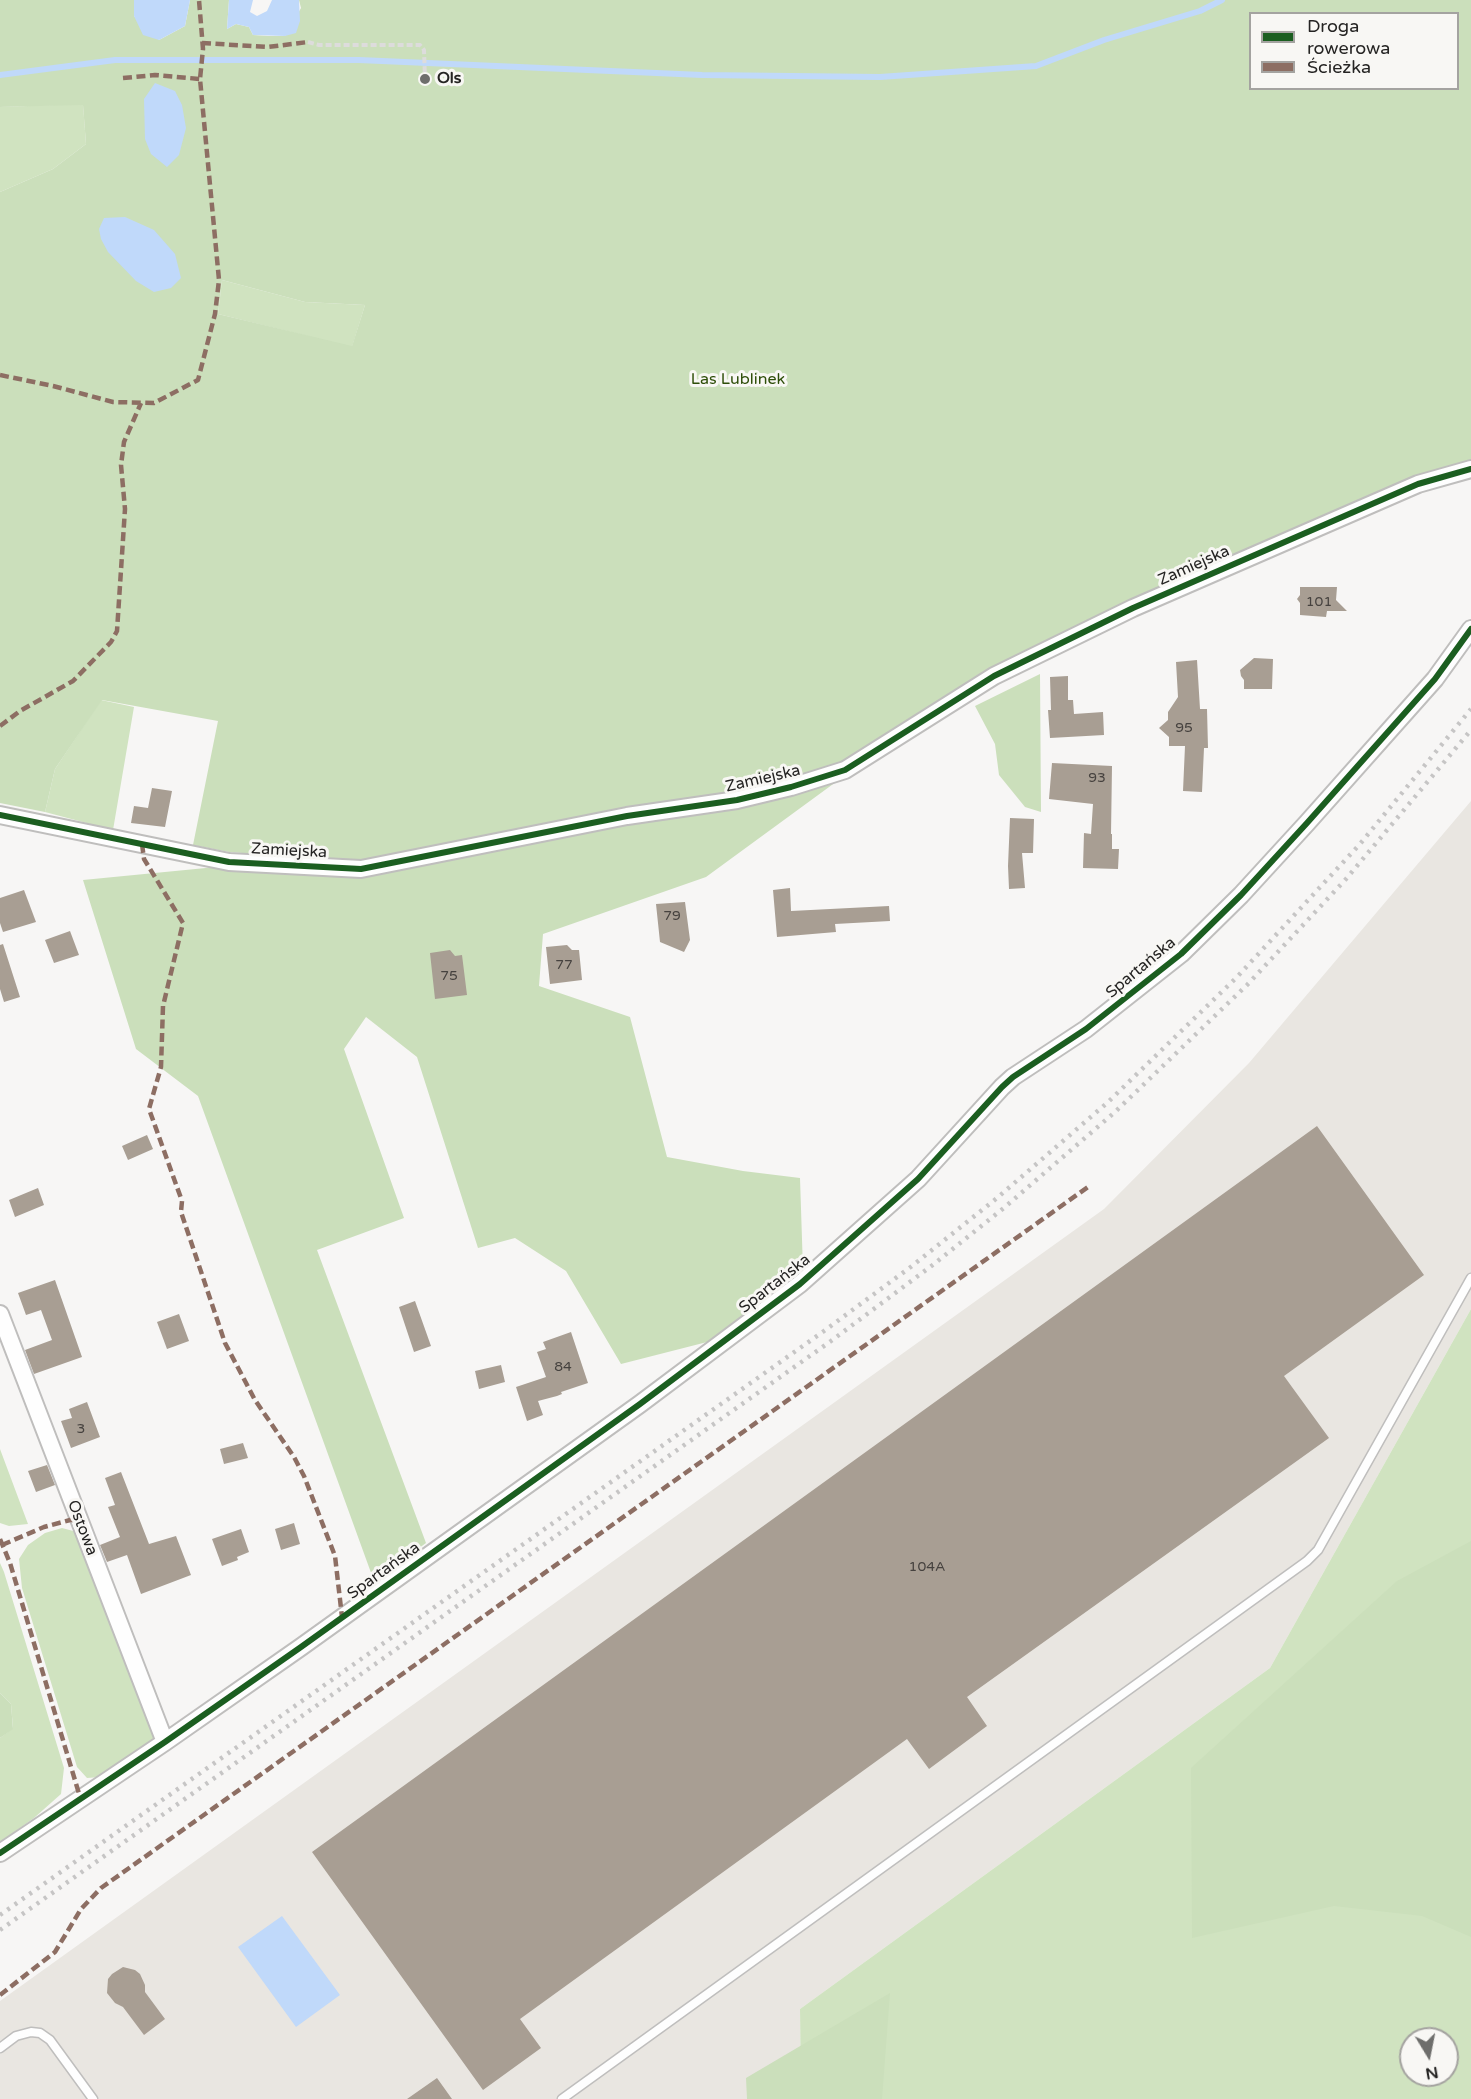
<!DOCTYPE html>
<html>
<head>
<meta charset="utf-8">
<style>
  body { margin:0 }
  #map { position:relative; width:1471px; height:2099px; overflow:hidden; background:#f7f6f5; font-family:"Varela Round",sans-serif }
  canvas { display:block }
  .legend { position:absolute; left:1249px; top:12px; width:210px; height:78px; box-sizing:border-box; background:#f8f7f4; border:2px solid #a4a3a0; margin:0; padding:8px 10px; list-style:none; font-size:18px; color:#252423 }
  .legend li { display:flex; align-items:center; gap:12px; height:30px }
  .legend b { width:30px; border:2px solid #a4a3a0 }
  .north { position:absolute; left:1399px; top:2027px; width:60px; height:60px; box-sizing:border-box; background:#f8f7f4; border:2px solid #a4a3a0; border-radius:50%; rotate:170deg; font-size:16px; font-weight:700; line-height:24px; text-align:center; color:#252423 }
  .north::after { content:''; display:block; margin:auto; width:21px; height:27px; background:#6e6e6c; clip-path:polygon(50% 0,100% 100%,50% 72%,0 100%) }
</style>
</head>
<body>
<div id="map">
<canvas width="1471" height="2099"></canvas>
<ul class="legend">
<li><b style="height:8px;background:#1b5e20"></b>Droga rowerowa</li>
<li><b style="height:8px;background:#8d6e63"></b>Ścieżka</li>
</ul>
<div class="north">N</div>
</div>
<script>
const g = document.querySelector('canvas').getContext('2d');
g.lineJoin = 'round';
function paint(path, color) { g.fillStyle = color; g.fill(path, 'evenodd'); }
const poly = rows => new Path2D(rows.map(r => 'M' + r).join(''));
function trace(path, color, width, dash) { g.strokeStyle = color; g.lineWidth = width; g.lineCap = dash ? 'butt' : 'round'; g.setLineDash(dash || []); g.stroke(path); }
function label(font, color, halo, rows, align = 'center') {
  g.font = font + ' "Varela Round",sans-serif'; g.lineWidth = 6; g.setLineDash([]); g.textBaseline = 'middle'; g.strokeStyle = halo; g.fillStyle = color; for (const [text, x, y, turn = 0] of rows) {
    g.save(); g.translate(x, y); g.rotate((+turn || 0) * Math.PI / 180); g.textAlign = isNaN(turn) ? turn : align; if (halo) g.strokeText(text, 0, 0); g.fillText(text, 0, 0); g.restore();
  }
}
const built = poly([
  [1471,801,1471,1309,1270,1668,800,2009,801,2099,0,2099,0,2001,1104,1209,1249,1063]
]);
const green = poly([
  [83,104,86,144,53,169,0,192,0,107],
  [222,280,305,302,365,305,352,347,218,314],
  [101,700,134,707,113,830,45,812,55,769],
  [1471,1309,1471,2099,801,2099,800,2009,1270,1668],
  [1411,2039,1447,2039,1447,2075,1411,2075],
  [0,1449,28,1524,9,1526,0,1523],
  [62,1528,77,1532,152,1728,154,1740,101,1777,87,1778,77,1767,22,1588,19,1559,28,1545,45,1533],
  [0,1563,4,1572,64,1768,61,1794,34,1818,0,1842,0,1738,13,1728,11,1704,0,1693]
]);
const forest = poly([
  [0,0,134,0,134,16,159,40,185,26,190,0,229,0,227,29,236,24,249,27,253,35,269,36,285,36,301,8,299,0,1471,0,1471,463,990,670,841,765,738,796,362,862,229,852,193,845,218,721,102,700,55,769,45,812,0,803,0,192,53,169,86,144,83,105,0,107],
  [1250,14,1458,14,1458,88,1250,88],
  [222,280,305,302,365,305,352,346,218,314],
  [1040,674,1041,812,1025,807,999,775,995,744,975,706],
  [840,779,706,877,543,934,539,986,630,1017,667,1157,743,1171,800,1178,803,1270,711,1341,621,1364,566,1271,515,1238,478,1248,417,1057,366,1017,344,1049,404,1218,317,1250,426,1543,374,1581,198,1096,136,1049,83,880,216,867,362,875],
  [1471,1541,1471,1937,1422,1916,1334,1906,1192,1938,1191,1768,1397,1581],
  [0,1693,11,1704,13,1729,0,1738],
  [890,1993,882,2099,747,2099,746,2078]
]);
const water = poly([
  [134,0,190,0,185,26,159,40,143,35,134,16],
  [229,0,253,0,250,12,257,16,267,11,272,0,299,0,300,21,296,33,285,36,253,35,249,27,236,24,227,29],
  [155,83,175,91,182,105,186,128,179,155,167,167,151,154,145,139,144,99],
  [125,217,154,230,175,254,181,278,171,288,154,292,136,281,108,252,101,239,99,229,104,218],
  [282,1916,340,1995,296,2027,238,1947]
]);
const stream = poly([
  [0,75,115,60,359,60,702,75,880,77,1036,66,1104,40,1200,11,1222,0]
]);
const building = poly([
  [1300,587,1337,587,1336,600,1347,611,1327,611,1326,617,1300,615,1300,603,1297,599,1300,595],
  [1254,658,1273,659,1272,689,1244,689,1244,680,1241,676,1240,670],
  [1197,660,1200,709,1207,709,1208,748,1204,748,1202,792,1183,791,1185,746,1169,746,1169,737,1159,728,1168,720,1168,712,1178,697,1176,662],
  [1068,676,1068,700,1073,700,1074,714,1103,712,1104,735,1050,738,1048,710,1051,710,1050,677],
  [1052,763,1112,766,1111,834,1112,834,1112,849,1119,849,1118,869,1083,868,1084,833,1091,834,1093,804,1049,799],
  [152,788,172,791,165,827,131,823,134,806,148,808],
  [1010,818,1034,819,1033,853,1022,853,1025,888,1009,889,1008,866],
  [790,888,791,911,889,906,890,921,835,924,836,932,777,937,773,890],
  [24,890,36,922,3,932,0,923,0,898],
  [685,902,690,940,684,952,660,942,656,904],
  [70,931,79,955,54,963,45,940],
  [3,944,20,997,4,1002,0,989,0,945],
  [567,945,572,950,579,950,582,980,550,984,546,947],
  [450,950,455,956,462,955,467,995,435,999,430,953],
  [1317,1126,1424,1275,1284,1376,1329,1438,967,1697,987,1726,929,1769,907,1739,520,2019,541,2048,483,2090,312,1852],
  [147,1135,153,1149,128,1160,122,1146],
  [38,1188,44,1205,15,1217,9,1200],
  [55,1280,82,1357,34,1374,25,1350,52,1340,41,1310,26,1315,18,1293],
  [415,1301,431,1346,414,1352,399,1307],
  [179,1314,189,1341,167,1349,157,1322],
  [571,1332,588,1383,561,1392,562,1394,557,1396,538,1401,543,1415,527,1421,516,1387,546,1377,537,1352,546,1349,543,1342],
  [501,1365,505,1382,479,1389,475,1371],
  [87,1402,100,1437,71,1448,61,1421,72,1418,69,1409],
  [243,1443,248,1458,224,1464,220,1449],
  [47,1465,55,1485,36,1492,28,1471],
  [121,1472,149,1544,176,1536,191,1575,141,1594,127,1555,107,1562,100,1545,120,1537,108,1507,115,1505,105,1478],
  [294,1523,300,1544,281,1550,275,1529],
  [241,1529,249,1552,237,1557,238,1560,222,1566,212,1539],
  [123,1967,135,1970,140,1974,145,1985,145,1992,165,2019,144,2035,123,2007,115,2003,107,1993,108,1979,112,1974],
  [437,2078,452,2099,407,2099]
]);
const path = poly([
  [308,42,319,45,420,45,424,50,425,79]
]);
const lane = poly([
  [0,2048,16,2036,31,2032,40,2033,50,2040,93,2099],
  [562,2099,1307,1561,1318,1550,1471,1278]
]);
const street = poly([
  [0,815,229,862,361,869,627,816,737,800,791,787,845,770,994,676,1133,608,1418,484,1471,469],
  [0,1314,165,1742],
  [0,1853,165,1742,301,1647,640,1404,800,1284,918,1179,1002,1087,1013,1077,1086,1029,1181,954,1241,895,1307,823,1435,679,1471,629]
]);
const rail = poly([
  [0,1915,824,1331,912,1266,997,1198,1107,1103,1237,977,1360,844,1471,709],
  [0,1930,831,1341,934,1264,1005,1207,1115,1112,1247,985,1346,879,1471,730]
]);
const quiet = poly([
  [202,43,268,47,308,42],
  [123,78,155,75,200,79],
  [0,375,53,386,113,402,154,403,198,380,215,314,219,280,200,79,203,49,199,0],
  [0,726,20,711,73,681,111,642,117,631,125,509,121,465,124,442,141,403],
  [142,844,144,859,183,923,163,1006,161,1067,149,1109,182,1201,181,1212,225,1343,255,1400,294,1457,304,1476,335,1556,342,1617],
  [0,1539,10,1563,80,1797],
  [2,1545,44,1527,70,1520,79,1520],
  [0,1995,55,1952,81,1909,101,1888,1088,1187]
]);
const cycleway = poly([
  [0,815,229,862,361,869,627,816,737,800,791,787,845,770,994,676,1133,608,1418,484,1471,469],
  [0,1853,165,1742,301,1647,640,1404,800,1284,918,1179,1002,1087,1013,1077,1086,1029,1181,954,1241,895,1307,823,1435,679,1471,629]
]);
const markers = [
  [425,79,6,"#6e6e6c"]
];
const numberNames = [
  ["101",1319,602],
  ["95",1184,728],
  ["93",1097,778],
  ["79",672,916],
  ["77",564,965],
  ["75",449,976],
  ["84",563,1367],
  ["3",81,1429],
  ["104A",927,1567]
];
const poiNames = [
  ["Ols",437,79]
];
const parkNames = [
  ["Las Lublinek",738,380]
];
const streetNames = [
  ["Zamiejska",1194,566,-24],
  ["Zamiejska",763,779,-13],
  ["Zamiejska",289,851,3],
  ["Spartańska",1141,968,-40],
  ["Spartańska",775,1284,-38],
  ["Ostowa",82,1528,69],
  ["Spartańska",384,1571,-36]
];
paint(built, '#e9e6e1');
paint(green, '#d0e3c0');
paint(forest, '#cbdfbb');
paint(water, '#c0d9fa');
trace(stream, '#c0d9fa', 6);
paint(building, '#a89e93');
trace(lane, '#bfbebd', 11);
trace(street, '#bfbebd', 20);
trace(path, '#dddcdc', 4, [6, 3]);
trace(lane, '#fefefe', 8);
trace(street, '#fefefe', 16);
trace(rail, '#c6c5c5', 4.5, [3, 6]);
trace(quiet, '#8d6e63', 4.5, [9, 4.5]);
trace(cycleway, '#1b5e20', 6);
for (const [x, y, r, color] of markers) { const dot = new Path2D(); dot.arc(x, y, r, 0, 2 * Math.PI); g.fillStyle = color; g.fill(dot); trace(dot, '#f8f7f4', 2); }
label('14px', '#46423f', null, numberNames);
label('bold 16px', '#252423', '#f8f7f4', poiNames, 'left');
label('16px', '#2e4e09', '#f8f7f4', parkNames);
label('16px', '#252423', '#f8f7f4', streetNames);
</script>
</body>
</html>
